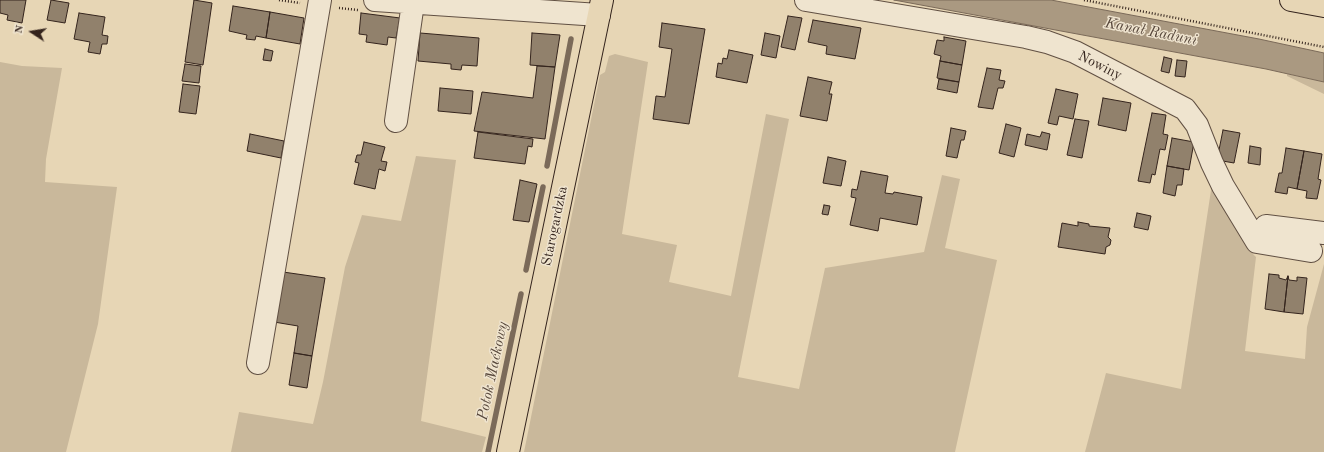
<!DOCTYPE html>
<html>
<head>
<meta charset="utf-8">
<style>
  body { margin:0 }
  #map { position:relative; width:1324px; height:452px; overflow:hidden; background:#e7d6b5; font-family:"Old Standard TT",serif }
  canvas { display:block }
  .north { position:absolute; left:12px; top:12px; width:40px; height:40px; -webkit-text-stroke:3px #efe4cf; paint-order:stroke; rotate:282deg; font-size:11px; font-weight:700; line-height:16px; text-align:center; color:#34241d }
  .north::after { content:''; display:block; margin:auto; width:14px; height:18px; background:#34241d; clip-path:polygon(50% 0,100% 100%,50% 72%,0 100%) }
</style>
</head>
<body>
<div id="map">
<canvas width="1324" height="452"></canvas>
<div class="north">N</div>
</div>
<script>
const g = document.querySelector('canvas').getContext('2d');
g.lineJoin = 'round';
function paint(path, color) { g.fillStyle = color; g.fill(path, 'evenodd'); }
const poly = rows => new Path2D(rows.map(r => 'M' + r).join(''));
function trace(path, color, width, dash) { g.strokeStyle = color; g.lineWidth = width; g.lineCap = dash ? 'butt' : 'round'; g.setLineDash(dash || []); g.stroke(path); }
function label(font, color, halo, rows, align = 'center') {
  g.font = font + ' "Old Standard TT",serif'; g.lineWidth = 3; g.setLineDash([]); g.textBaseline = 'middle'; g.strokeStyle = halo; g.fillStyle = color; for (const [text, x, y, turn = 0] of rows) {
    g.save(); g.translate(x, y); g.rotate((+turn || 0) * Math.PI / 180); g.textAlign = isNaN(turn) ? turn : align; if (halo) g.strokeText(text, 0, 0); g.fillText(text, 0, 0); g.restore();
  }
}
const green = poly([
  [615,54,648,62,622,234,677,245,669,282,731,296,766,114,789,119,738,377,799,389,825,268,924,252,942,175,960,179,945,248,997,260,955,452,524,452,600,75,605,72,609,56],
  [0,62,22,66,62,68,46,159,45,182,117,187,98,324,66,452,0,452],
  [1287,74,1324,82,1324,94,1287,76],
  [416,156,456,160,421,421,486,437,482,452,231,452,239,412,313,424,323,382,345,267,362,215,401,221],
  [1213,177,1251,252,1256,257,1245,351,1305,359,1307,327,1324,264,1324,452,1085,452,1106,373,1181,389]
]);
const water = poly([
  [894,0,1051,0,1259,39,1324,53,1324,82,1266,69,894,0]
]);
const stream = poly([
  [547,166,571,39],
  [526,270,543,187],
  [488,452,521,294]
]);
const building = poly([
  [0,0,26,0,22,23,7,20,8,15,0,13,0,0],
  [51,0,69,3,65,23,47,20,51,0],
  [194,0,212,3,203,65,185,62,194,0],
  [233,6,270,12,266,38,256,36,255,40,246,39,247,35,229,31,233,6],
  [270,12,304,18,300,44,266,38,270,12],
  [79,13,105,17,102,35,108,36,107,44,102,44,100,54,88,52,90,42,74,39,79,13],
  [361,13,400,18,396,38,388,37,387,45,366,42,367,35,359,34,361,13],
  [788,16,802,18,795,50,781,47,788,16],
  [813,20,861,28,855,59,826,54,827,46,808,42,813,20],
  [662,23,705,29,689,124,653,119,656,96,665,97,672,49,659,47,662,23],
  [420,33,479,38,477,66,462,65,461,70,451,69,451,64,418,61,420,33],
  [532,33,560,35,555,67,530,65,532,33],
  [765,33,780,36,776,58,761,55,765,33],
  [944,37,966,41,962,65,940,61,941,56,934,54,937,40,944,41,944,37],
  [265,49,273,51,271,61,263,60,265,49],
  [729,50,753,55,747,83,716,77,718,63,722,64,723,58,727,59,729,50],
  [1164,57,1172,59,1169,73,1161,71,1164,57],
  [1177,60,1187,61,1185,77,1175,76,1177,60],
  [940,61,962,65,959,82,937,78,940,61],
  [185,64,201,66,199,83,182,81,185,64],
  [537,66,555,67,545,139,474,131,482,92,533,98,537,66],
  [987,68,1001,70,999,80,1005,81,1003,88,998,88,993,109,978,107,987,68],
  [808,77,832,82,829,94,832,94,827,121,800,116,808,77],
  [939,79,959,82,957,93,937,89,939,79],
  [183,84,200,86,196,114,179,112,183,84],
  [440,88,473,91,471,114,438,111,440,88],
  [1056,89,1078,94,1073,119,1059,116,1057,125,1048,123,1056,89],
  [1103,98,1131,103,1126,131,1098,125,1103,98],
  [1152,113,1166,115,1163,134,1168,135,1165,150,1160,149,1155,175,1152,174,1150,183,1138,181,1152,113],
  [1075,119,1089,121,1082,158,1067,155,1075,119],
  [1006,124,1021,128,1014,157,999,153,1006,124],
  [951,128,966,131,964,140,961,140,957,158,946,156,951,128],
  [1223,130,1240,133,1234,163,1217,160,1223,130],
  [478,132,533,139,532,147,528,146,525,164,474,158,478,132],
  [1042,132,1050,134,1047,150,1025,145,1027,134,1040,137,1042,132],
  [250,134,284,141,281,158,247,151,250,134],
  [1172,138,1194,142,1189,170,1167,166,1172,138],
  [364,142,385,147,381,161,387,162,385,171,379,169,375,189,354,184,359,163,355,162,357,155,361,155,364,142],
  [1250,146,1261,148,1260,165,1248,163,1250,146],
  [1286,148,1304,151,1297,189,1288,187,1287,194,1275,192,1279,173,1282,173,1286,148],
  [1304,151,1322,154,1318,179,1321,180,1317,199,1306,198,1307,191,1297,189,1304,151],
  [828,157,846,161,841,186,823,183,828,157],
  [1167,166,1184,169,1182,185,1177,185,1175,196,1163,193,1167,166],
  [861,171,888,176,885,193,893,194,894,192,922,197,917,225,880,218,878,231,850,225,856,198,851,197,852,189,857,190,861,171],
  [520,180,537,184,529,222,513,220,520,180],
  [824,205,830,206,828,215,822,214,824,205],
  [1137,213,1151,216,1148,230,1134,227,1137,213],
  [1078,222,1089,224,1089,226,1110,228,1108,237,1111,240,1110,245,1106,247,1105,254,1058,247,1062,223,1078,226,1078,222],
  [283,272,325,278,312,356,294,353,298,326,274,322,283,272],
  [1269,274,1279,275,1279,278,1286,280,1288,276,1284,312,1265,309,1269,274],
  [1288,276,1289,280,1297,281,1297,277,1307,278,1303,314,1284,312,1288,276],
  [294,353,312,356,307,388,289,385,294,353]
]);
const path = poly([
  [279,0,300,3],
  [1084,0,1324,47],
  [339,8,358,10]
]);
const minor = poly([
  [375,0,599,15],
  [806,0,1026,37,1047,42,1075,52,1185,109,1197,125,1212,163,1223,186,1257,242,1311,251],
  [396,121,413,3],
  [1266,226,1324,233],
  [258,363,320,0]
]);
const major = poly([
  [1291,0,1324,6],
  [508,452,602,0]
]);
const streetNames = [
  ["Nowiny",1100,66,27],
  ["Starogardzka",555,226,-78]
];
const waterNames = [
  ["Kanał Raduni",1151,32,11],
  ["Potok Maćkowy",493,371,-78]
];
paint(green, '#c9b89b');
paint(water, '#aa9981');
trace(water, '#7b6a59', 1);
trace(stream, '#7b6a59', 5.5);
paint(building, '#91816c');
trace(building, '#34241d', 1);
trace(minor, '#615043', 24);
trace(major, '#34241d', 24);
trace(path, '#34241d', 2.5, [1, 2]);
trace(minor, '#efe4cf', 22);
trace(major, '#e7d6b5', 22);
label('14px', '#34241d', '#efe4cf', streetNames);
label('italic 15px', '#57473b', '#efe4cf', waterNames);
</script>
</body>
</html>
